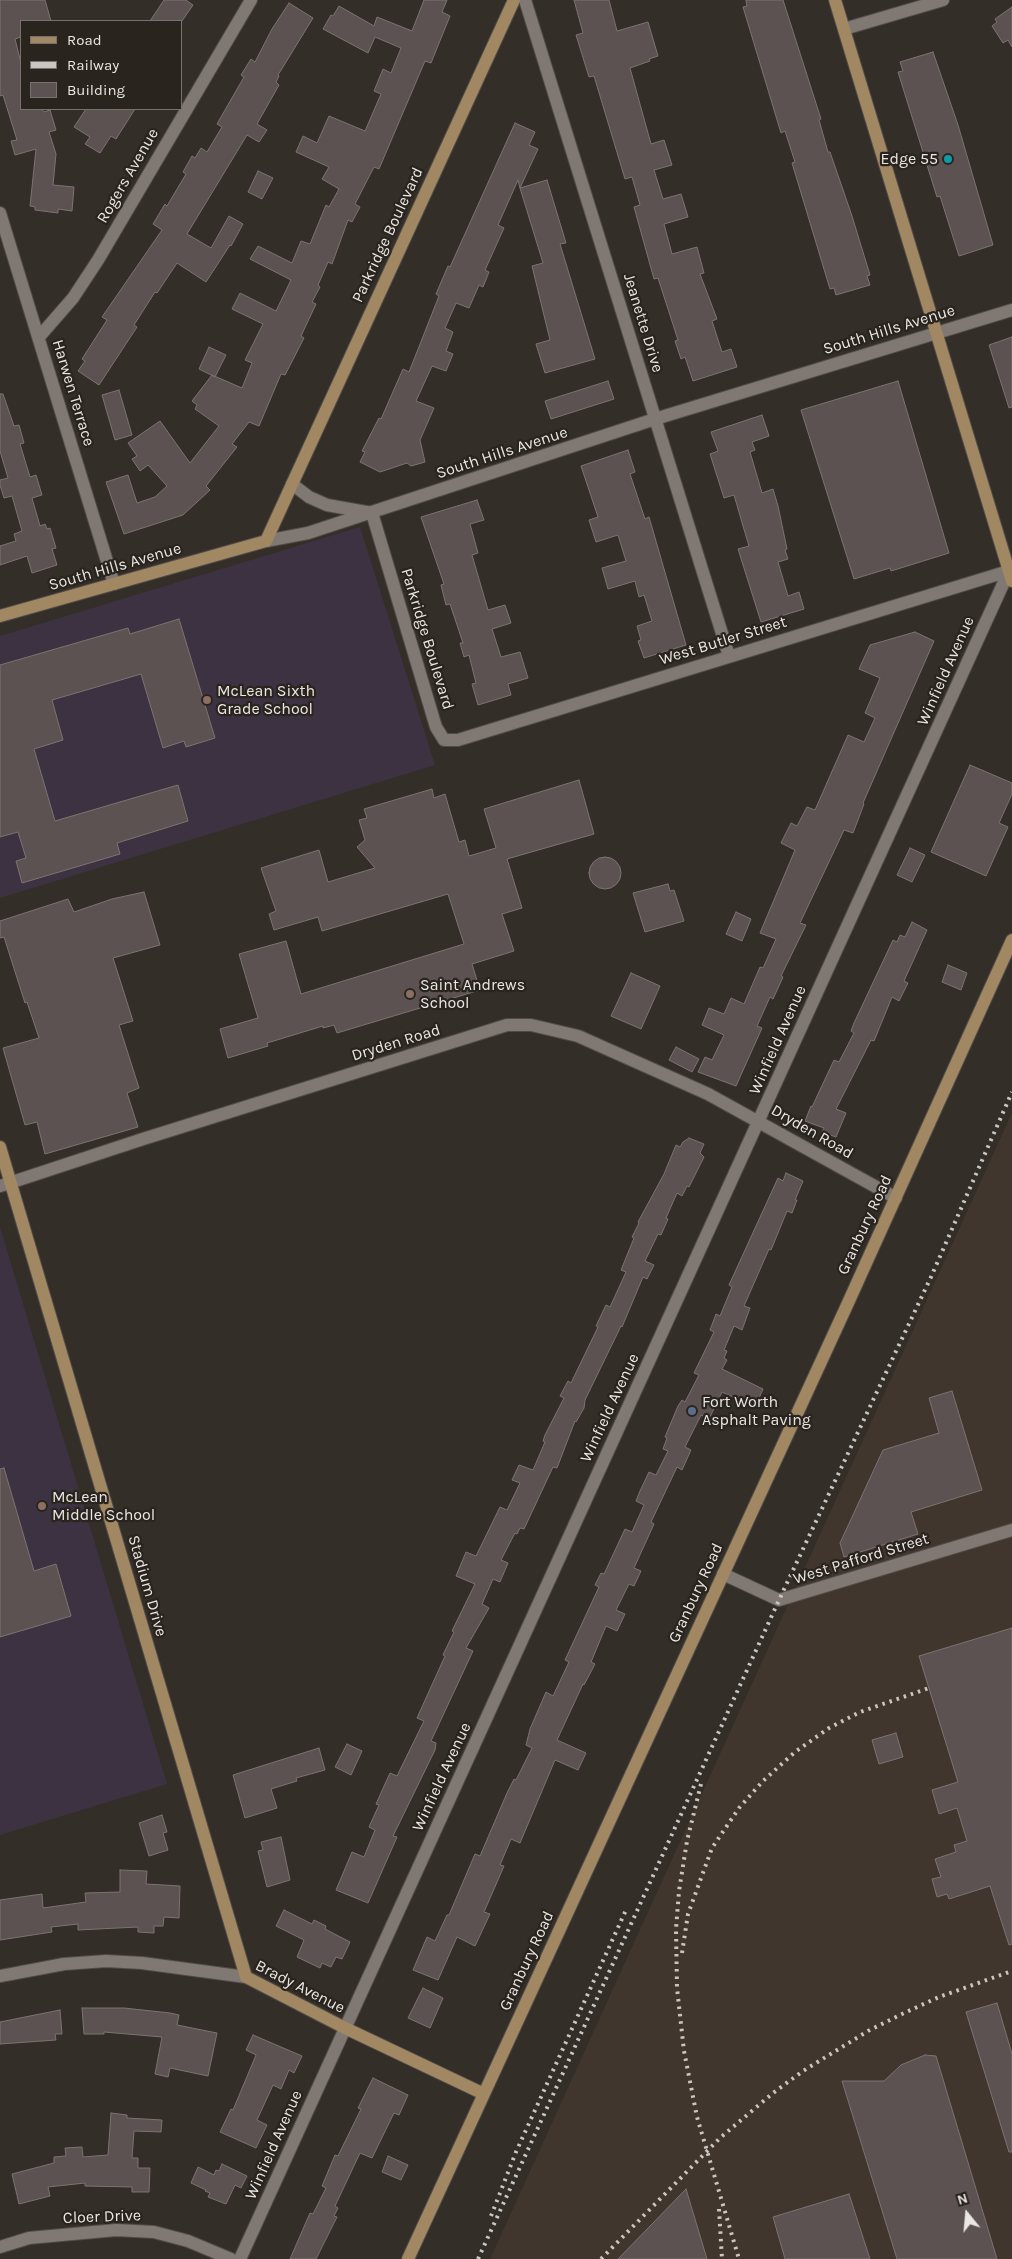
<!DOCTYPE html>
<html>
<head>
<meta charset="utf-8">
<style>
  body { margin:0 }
  #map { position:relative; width:1012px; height:2259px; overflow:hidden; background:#342e29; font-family:Karla,sans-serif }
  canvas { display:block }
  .legend { position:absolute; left:20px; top:20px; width:162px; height:90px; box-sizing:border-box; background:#2a241f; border:1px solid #77726d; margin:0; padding:6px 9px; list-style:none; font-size:15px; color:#eae6e3 }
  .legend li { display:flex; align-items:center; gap:10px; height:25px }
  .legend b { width:25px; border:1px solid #77726d }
  .north { position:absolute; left:942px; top:2189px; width:50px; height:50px; -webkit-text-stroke:4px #2a241f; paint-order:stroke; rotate:343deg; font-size:14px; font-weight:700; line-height:20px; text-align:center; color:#eae6e3 }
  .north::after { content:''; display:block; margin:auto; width:18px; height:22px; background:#eae6e3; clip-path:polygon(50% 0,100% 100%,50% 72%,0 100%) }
</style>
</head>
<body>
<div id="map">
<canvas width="1012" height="2259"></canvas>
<ul class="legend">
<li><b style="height:6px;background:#a18863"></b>Road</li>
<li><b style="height:6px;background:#cbc6c3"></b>Railway</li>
<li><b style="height:14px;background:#5b5251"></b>Building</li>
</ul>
<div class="north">N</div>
</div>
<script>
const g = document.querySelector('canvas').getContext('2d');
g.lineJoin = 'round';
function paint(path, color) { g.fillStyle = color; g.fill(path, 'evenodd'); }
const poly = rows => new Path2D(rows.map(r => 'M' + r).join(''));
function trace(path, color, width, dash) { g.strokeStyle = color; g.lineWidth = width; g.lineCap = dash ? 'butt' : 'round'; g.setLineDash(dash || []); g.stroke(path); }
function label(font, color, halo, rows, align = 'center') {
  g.font = font + ' Karla,sans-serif'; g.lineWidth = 4.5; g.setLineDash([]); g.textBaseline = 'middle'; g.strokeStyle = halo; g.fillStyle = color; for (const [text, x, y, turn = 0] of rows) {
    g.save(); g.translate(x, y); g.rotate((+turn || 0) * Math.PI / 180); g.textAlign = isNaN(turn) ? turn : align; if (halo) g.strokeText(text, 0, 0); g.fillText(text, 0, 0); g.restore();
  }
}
const built = poly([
  [1012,1113,1012,2259,490,2259]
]);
const education = poly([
  [360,527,435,765,0,898,0,636],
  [0,1227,167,1784,0,1835]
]);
const building = poly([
  [0,0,45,0,51,21,21,21,21,37,15,39,21,63,21,109,42,109,44,112,50,110,56,130,49,132,56,154,53,185,74,187,72,211,58,209,58,213,35,210,35,207,30,206,36,149,15,155,11,141,17,140,3,95,0,96,0,0],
  [164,0,186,0,193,5,182,21,150,21,164,0],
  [424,0,447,0,442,12,450,16,431,63,425,61,379,169,374,167,355,204,360,207,352,222,348,220,332,264,328,262,318,285,320,287,312,302,316,304,301,336,304,338,285,375,281,374,259,426,249,422,232,444,237,447,206,486,210,490,183,515,124,534,106,482,128,475,137,503,155,497,167,486,148,465,140,471,132,459,137,456,128,443,160,421,190,463,219,426,195,409,197,405,192,401,212,375,242,388,252,363,245,360,263,324,232,309,240,293,276,311,291,280,250,259,258,246,292,263,301,241,310,244,326,205,329,207,339,189,322,179,329,167,296,152,303,136,317,143,329,116,365,131,381,94,374,91,383,69,391,73,401,48,375,37,368,53,323,29,331,15,333,16,339,6,374,26,377,17,412,31,424,0],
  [574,0,609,0,617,31,648,22,658,56,649,59,650,61,630,68,651,144,664,140,672,165,654,170,663,199,681,194,688,217,664,224,672,254,697,247,704,273,700,274,717,319,712,321,722,352,731,349,737,367,693,381,685,357,681,359,675,341,678,340,658,278,654,279,634,207,640,205,632,177,625,179,594,76,589,77,576,35,583,33,574,0],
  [746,0,783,0,821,119,819,120,828,152,830,152,852,216,870,275,867,276,870,285,836,295,834,288,830,289,792,163,795,162,785,131,781,133,743,7,747,6,746,0],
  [289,3,313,18,278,75,279,76,276,82,279,85,257,124,267,130,259,142,247,135,187,234,211,248,229,216,243,224,231,246,230,245,206,282,177,263,157,293,155,292,134,325,137,327,99,385,78,371,85,361,82,359,107,320,102,317,162,230,153,224,165,204,167,206,186,174,183,172,192,156,195,158,201,148,207,152,222,127,217,124,244,77,241,75,251,59,255,62,272,29,289,3],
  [1012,7,1012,47,1008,40,1003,43,992,26,997,22,995,19,1012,7],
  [933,52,958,125,993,245,959,256,940,196,937,197,898,72,903,71,900,62,933,52],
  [86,109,135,109,116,139,111,136,100,153,85,144,90,137,74,127,86,109],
  [515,123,535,132,529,145,538,149,520,188,518,180,498,225,504,228,485,270,489,272,483,287,479,285,469,308,456,303,445,328,453,332,446,351,453,354,446,371,432,366,416,401,434,408,420,440,425,462,411,466,407,463,380,472,360,462,365,452,362,451,379,418,381,419,403,369,409,372,439,296,436,294,448,266,450,267,515,123],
  [258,171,273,178,262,199,248,192,258,171],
  [547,180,566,243,560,244,595,359,545,373,536,344,550,340,532,266,543,263,520,188,547,180],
  [1012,337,1012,407,1009,408,989,345,1012,337],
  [209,347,226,355,215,377,199,369,209,347],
  [608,381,614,399,551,419,545,401,608,381],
  [898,381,949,553,891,571,890,568,854,579,801,410,898,381],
  [119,390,132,435,115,440,102,395,119,390],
  [0,394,3,394,14,426,19,425,24,443,20,444,30,477,36,475,42,495,32,498,40,526,45,524,47,529,50,528,56,548,52,549,57,565,32,573,27,556,0,565,0,546,16,541,14,534,22,531,12,496,4,498,0,485,0,480,8,478,0,451,0,394],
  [762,415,769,436,752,442,755,450,750,452,762,493,773,489,778,506,787,549,785,550,788,559,778,562,788,596,799,592,804,609,761,622,738,549,749,546,743,526,734,495,724,498,710,454,718,451,711,432,762,415],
  [628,450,635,472,630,474,645,519,649,517,686,645,644,658,638,641,641,640,637,626,652,621,644,595,639,597,635,581,608,589,602,568,626,561,618,535,596,542,589,520,598,517,581,466,628,450],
  [477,500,484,520,470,524,478,553,472,555,488,610,505,605,511,623,492,629,501,657,520,652,528,678,508,684,511,695,478,705,472,684,476,683,469,655,464,657,460,643,463,643,450,604,446,605,441,585,444,584,421,517,477,500],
  [179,619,215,738,186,747,184,741,163,748,141,674,52,700,63,740,34,749,55,821,178,785,188,821,117,843,120,854,22,883,16,861,26,858,18,832,0,837,0,665,128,628,130,634,179,619],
  [915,632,934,641,863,803,864,804,853,833,844,830,800,923,806,925,781,976,783,977,773,999,770,997,757,1026,762,1028,736,1086,698,1072,705,1057,712,1060,724,1035,702,1025,709,1008,724,1014,731,998,744,1004,760,967,763,968,776,939,760,933,795,850,781,843,791,823,797,826,807,807,815,810,848,735,864,742,875,718,865,713,880,678,859,669,870,645,915,632],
  [970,765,1012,783,1012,794,999,823,1008,827,986,876,931,852,970,765],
  [579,780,594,834,507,859,522,908,502,914,514,951,472,964,480,990,337,1033,334,1025,323,1028,323,1026,267,1043,268,1046,228,1058,220,1029,258,1018,239,954,286,941,301,994,464,944,448,894,322,931,318,917,274,930,269,914,276,911,261,868,319,850,328,882,375,868,357,847,365,840,359,820,367,818,364,809,432,789,434,798,445,794,459,842,465,840,469,856,496,848,484,809,579,780],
  [910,848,925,855,912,882,897,875,910,848],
  '589 873a16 16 0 1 1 32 0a16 16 0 1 1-32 0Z',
  [668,884,670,891,674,890,684,921,645,932,633,893,668,884],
  [144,892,160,945,113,958,133,1021,119,1025,139,1088,127,1093,138,1127,45,1154,37,1122,25,1125,3,1048,39,1038,27,1002,25,1003,4,937,0,938,0,921,68,899,74,912,112,899,144,892],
  [736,912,751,919,742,941,726,934,736,912],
  [912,922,927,930,904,981,908,983,899,1001,892,997,874,1041,871,1040,836,1109,846,1113,836,1137,822,1132,824,1128,805,1121,811,1106,812,1107,834,1060,839,1062,854,1033,851,1031,854,1023,893,940,897,942,900,935,905,937,912,922],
  [948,965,967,973,961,990,942,982,948,965],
  [631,973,660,986,641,1029,611,1016,631,973],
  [676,1047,699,1059,692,1072,669,1060,676,1047],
  [689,1138,704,1144,700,1153,704,1157,689,1187,687,1186,682,1196,677,1193,666,1218,668,1219,661,1235,658,1234,645,1261,654,1265,647,1279,643,1277,622,1327,621,1326,585,1400,584,1408,576,1422,575,1421,557,1468,553,1467,524,1529,520,1528,517,1534,515,1533,501,1560,508,1563,500,1582,493,1579,482,1604,489,1608,466,1648,473,1651,431,1741,436,1743,435,1750,393,1836,397,1837,368,1903,336,1890,352,1852,364,1857,375,1830,369,1827,379,1805,376,1804,390,1773,397,1776,424,1721,417,1718,445,1656,443,1655,454,1632,452,1631,475,1584,456,1576,466,1552,476,1556,500,1507,507,1510,520,1483,512,1480,519,1465,533,1470,545,1442,543,1441,545,1435,564,1398,560,1396,568,1381,571,1383,598,1327,596,1326,606,1305,610,1307,626,1272,621,1270,634,1238,632,1237,639,1223,638,1222,664,1174,676,1145,680,1147,683,1142,689,1138],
  [786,1173,803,1181,795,1200,797,1200,792,1213,787,1211,771,1250,769,1249,744,1306,750,1308,742,1330,734,1326,724,1350,727,1351,724,1358,727,1360,722,1369,763,1389,755,1407,722,1392,709,1419,701,1415,685,1447,691,1450,682,1470,677,1467,651,1522,654,1524,634,1568,641,1571,634,1586,629,1584,616,1610,625,1614,617,1631,606,1626,591,1662,595,1664,584,1685,583,1684,557,1740,586,1753,578,1770,555,1760,520,1843,511,1839,500,1865,504,1866,484,1912,490,1914,475,1946,457,1937,438,1980,413,1970,427,1937,435,1941,447,1915,449,1915,475,1854,480,1856,507,1793,514,1779,516,1780,532,1748,526,1745,530,1729,546,1692,553,1696,569,1662,565,1660,599,1587,595,1585,601,1573,604,1574,625,1529,632,1532,644,1505,636,1501,640,1491,649,1472,656,1475,668,1451,663,1449,667,1438,665,1437,678,1406,682,1400,685,1402,699,1375,694,1373,714,1332,710,1330,716,1314,720,1316,732,1287,729,1285,778,1178,783,1181,786,1173],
  [952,1391,982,1490,911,1512,918,1534,844,1557,840,1543,883,1450,939,1433,929,1398,952,1391],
  [4,1468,34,1571,56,1564,71,1616,0,1637,0,1469,4,1468],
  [1012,1628,1012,1944,1009,1945,990,1886,949,1899,947,1894,937,1897,932,1879,941,1877,935,1859,956,1852,954,1845,967,1841,957,1808,939,1814,932,1790,958,1782,919,1656,1012,1628],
  [896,1733,903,1757,879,1764,872,1740,896,1733],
  [347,1744,362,1751,351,1775,335,1767,347,1744],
  [319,1748,325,1770,296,1778,297,1781,271,1789,277,1808,245,1818,233,1775,319,1748],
  [162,1815,167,1832,163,1833,168,1850,149,1856,139,1823,162,1815],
  [281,1837,290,1880,267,1887,258,1851,263,1850,261,1842,281,1837],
  [120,1870,147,1871,146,1884,180,1886,179,1918,164,1917,163,1926,154,1926,154,1933,138,1932,138,1927,78,1930,78,1924,51,1927,52,1932,0,1940,0,1900,42,1894,43,1908,86,1902,85,1893,120,1892,120,1870],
  [284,1910,312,1924,314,1920,326,1926,325,1929,350,1942,342,1959,336,1957,331,1967,322,1963,320,1968,297,1957,304,1940,276,1926,284,1910],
  [423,1988,443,1998,430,2028,408,2018,423,1988],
  [997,2003,1012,2054,1012,2152,1009,2152,966,2012,997,2003],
  [82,2008,124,2008,170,2013,179,2015,177,2025,217,2033,208,2076,170,2068,168,2077,155,2074,162,2037,104,2032,104,2034,84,2034,82,2008],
  [60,2010,62,2034,55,2034,56,2040,0,2044,0,2022,60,2010],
  [253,2035,302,2056,294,2073,289,2070,281,2089,273,2085,257,2120,267,2125,256,2148,220,2132,231,2109,233,2110,256,2055,246,2050,253,2035],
  [925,2055,936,2056,997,2259,897,2259,842,2081,884,2081,901,2065,925,2055],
  [373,2078,408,2095,399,2115,394,2113,372,2158,360,2153,335,2206,338,2208,334,2216,337,2217,316,2259,290,2259,310,2213,313,2214,326,2188,322,2186,335,2155,338,2156,361,2109,358,2108,373,2078],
  [111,2113,127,2115,127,2118,162,2120,161,2132,134,2131,132,2158,138,2158,138,2168,150,2168,149,2192,132,2192,132,2187,85,2186,85,2183,48,2187,50,2196,19,2204,12,2174,54,2163,54,2157,66,2156,65,2148,82,2147,83,2157,108,2155,111,2113],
  [388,2156,408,2165,401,2180,382,2172,388,2156],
  [222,2164,247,2176,241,2188,235,2185,226,2204,208,2197,210,2193,205,2191,206,2190,191,2183,198,2167,214,2175,216,2170,219,2171,222,2164],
  [686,2189,707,2259,618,2259,686,2189],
  [849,2194,870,2259,785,2259,773,2217,849,2194]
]);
const street = poly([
  [525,0,729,656],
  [844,29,943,0],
  [0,213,114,584],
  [39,337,73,298,98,260,251,0],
  [292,484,309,497,327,505,372,513],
  [372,513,436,727,444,740,458,740,1012,570],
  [266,541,308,533,655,419,1012,310],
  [0,1186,143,1139,507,1025,531,1025,578,1036,708,1094,896,1198],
  [723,1574,779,1600,1012,1530],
  [0,1976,64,1964,106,1961,142,1963,246,1977],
  [0,2247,29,2238,116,2230,154,2232,188,2241,231,2259],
  [240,2259,1009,571]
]);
const secondary = poly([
  [835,0,1012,581],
  [0,616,266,541,514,0],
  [0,1147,246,1977,345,2028,484,2094],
  [408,2259,848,1303,1012,940]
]);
const rail = poly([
  [701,1784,687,1841,679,1891,676,1929,677,1988,684,2051,697,2117,739,2259],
  [682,1953,688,1914,712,1848,739,1808,763,1781,795,1752,829,1728,860,1712,929,1688],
  [719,2209,722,2259],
  [491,2216,516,2152,626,1910],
  [478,2259,779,1600,931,1277,1012,1092],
  [601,2259,720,2138,773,2093,803,2071,868,2031,902,2014,939,1997,1012,1971]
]);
const markers = [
  [948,159,5,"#0f9aa8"],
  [207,700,5,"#8d6e63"],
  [410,994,5,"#8d6e63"],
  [692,1411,5,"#5c6f8a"],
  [42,1506,5,"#8d6e63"]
];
const poiNames = [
  ["Edge 55",938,159,"right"],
  ["McLean Sixth",217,691],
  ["Grade School",217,709],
  ["Saint Andrews",420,985],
  ["School",420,1003],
  ["Fort Worth",702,1402],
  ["Asphalt Paving",702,1420],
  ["McLean",52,1497],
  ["Middle School",52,1515]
];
const streetNames = [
  ["Rogers Avenue",128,176,-60],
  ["Parkridge Boulevard",388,235,-65],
  ["Jeanette Drive",643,323,73],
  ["South Hills Avenue",889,330,-17],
  ["Harwen Terrace",73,393,73],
  ["South Hills Avenue",502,453,-18],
  ["South Hills Avenue",115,567,-16],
  ["Parkridge Boulevard",427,639,73],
  ["West Butler Street",723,641,-17],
  ["Winfield Avenue",946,671,-66],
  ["Winfield Avenue",778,1040,-66],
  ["Dryden Road",396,1043,-17],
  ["Dryden Road",812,1132,30],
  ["Granbury Road",865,1225,-65],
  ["Winfield Avenue",610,1408,-65],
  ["West Pafford Street",861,1559,-17],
  ["Stadium Drive",147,1586,74],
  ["Granbury Road",696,1593,-65],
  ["Winfield Avenue",442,1777,-65],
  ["Granbury Road",527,1961,-65],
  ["Brady Avenue",300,1987,27],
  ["Winfield Avenue",274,2145,-66],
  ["Cloer Drive",102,2217,-2]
];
paint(built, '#41362d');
paint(education, '#3d3241');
paint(building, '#5b5251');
trace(building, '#7c7372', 1);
trace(street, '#514c48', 14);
trace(secondary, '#514c48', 14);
trace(street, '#807973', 12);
trace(secondary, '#a18863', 12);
trace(rail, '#cbc6c3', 4, [2.5, 5]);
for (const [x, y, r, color] of markers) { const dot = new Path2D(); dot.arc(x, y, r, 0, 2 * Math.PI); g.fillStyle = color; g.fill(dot); trace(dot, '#2a241f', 2); }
label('16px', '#eae6e3', '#2a241f', poiNames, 'left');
label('16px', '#eae6e3', '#2a241f', streetNames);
</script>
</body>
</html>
